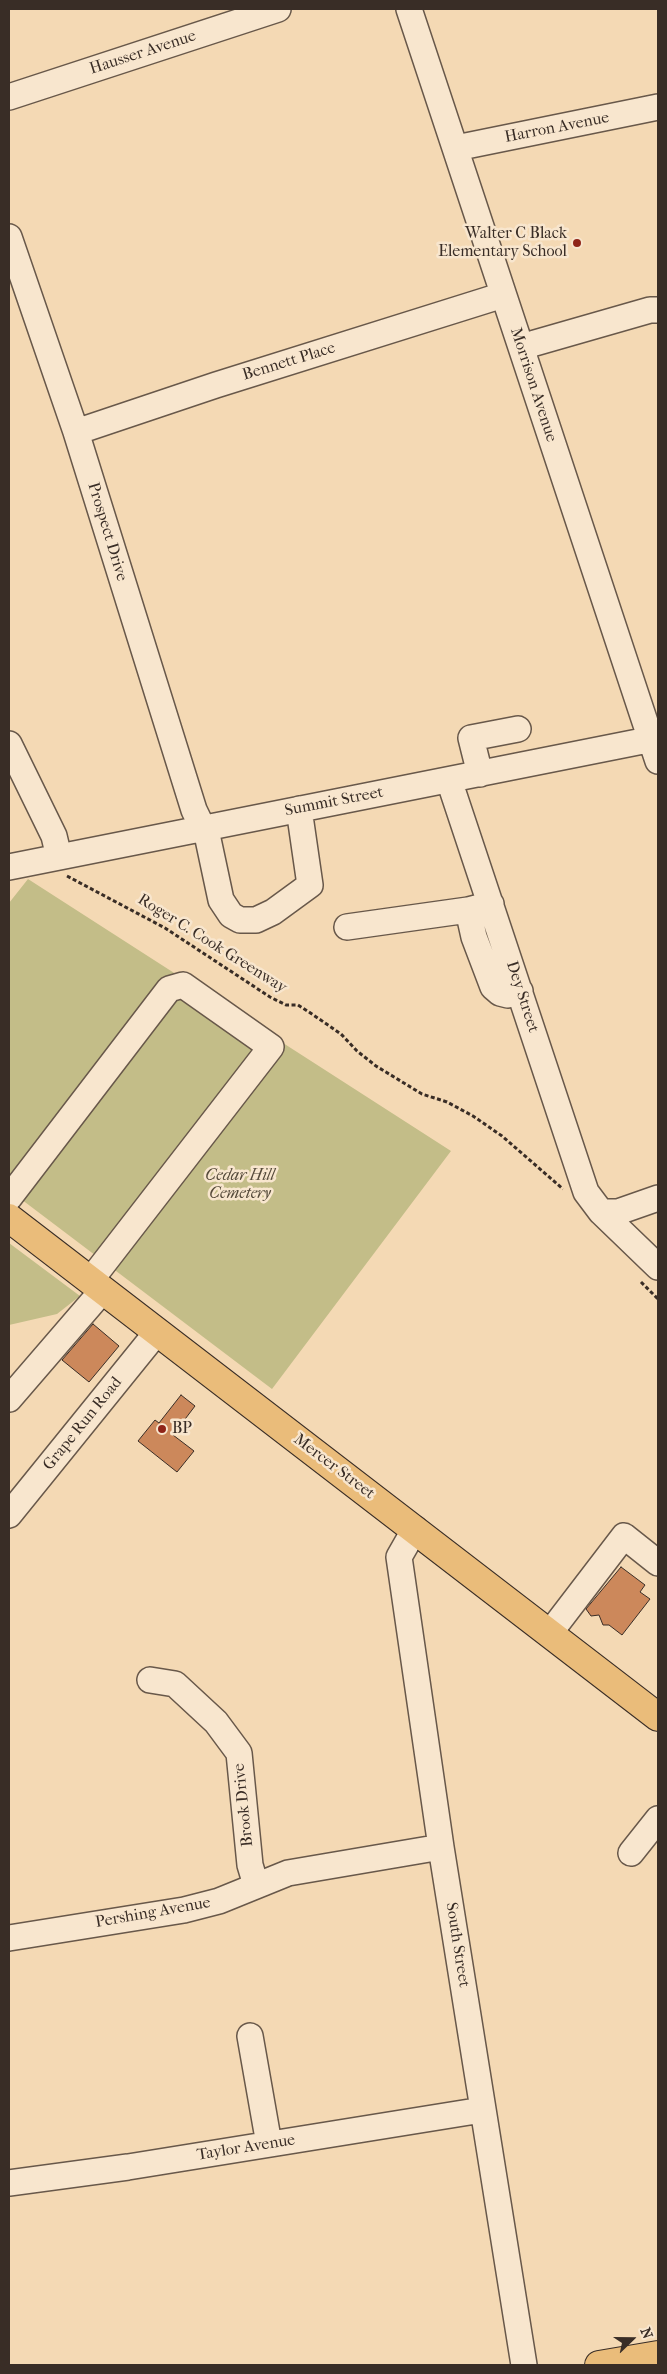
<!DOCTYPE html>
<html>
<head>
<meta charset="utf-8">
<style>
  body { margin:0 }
  #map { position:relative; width:667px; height:2374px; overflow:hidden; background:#f4d9b4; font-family:"IM FELL French Canon",serif }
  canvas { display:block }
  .frame { position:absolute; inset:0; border:10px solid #392d26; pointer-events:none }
  .north { position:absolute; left:607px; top:2314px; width:50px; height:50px; -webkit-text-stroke:4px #f8e6ce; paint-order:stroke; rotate:68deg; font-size:14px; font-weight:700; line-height:20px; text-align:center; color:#392d26 }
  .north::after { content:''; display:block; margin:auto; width:18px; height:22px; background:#392d26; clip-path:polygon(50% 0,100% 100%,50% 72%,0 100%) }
</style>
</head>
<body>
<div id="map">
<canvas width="667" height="2374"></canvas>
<div class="frame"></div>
<div class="north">N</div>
</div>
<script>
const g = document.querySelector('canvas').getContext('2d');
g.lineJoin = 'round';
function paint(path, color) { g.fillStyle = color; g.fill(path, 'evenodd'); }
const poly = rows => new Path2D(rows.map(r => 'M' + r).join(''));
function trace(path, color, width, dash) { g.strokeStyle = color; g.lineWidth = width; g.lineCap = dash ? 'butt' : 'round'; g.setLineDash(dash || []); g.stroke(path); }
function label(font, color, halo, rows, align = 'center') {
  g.font = font + ' "IM FELL French Canon",serif'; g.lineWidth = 5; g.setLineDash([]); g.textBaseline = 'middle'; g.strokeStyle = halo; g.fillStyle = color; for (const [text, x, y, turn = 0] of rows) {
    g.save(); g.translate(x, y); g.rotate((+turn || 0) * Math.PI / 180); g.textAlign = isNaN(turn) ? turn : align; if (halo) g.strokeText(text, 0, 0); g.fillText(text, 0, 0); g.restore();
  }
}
const green = poly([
  [28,879,451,1151,272,1389,9,1190,9,903],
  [9,1243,80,1296,57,1314,9,1325]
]);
const building = poly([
  [93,1324,119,1346,89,1382,62,1360,93,1324],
  [181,1395,195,1406,173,1435,194,1451,177,1472,138,1441,155,1420,159,1423,181,1395],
  [621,1567,645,1585,640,1592,650,1599,622,1635,609,1625,603,1625,599,1615,591,1616,586,1609,621,1567]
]);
const path = poly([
  [67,876,165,928,270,997,286,1005,298,1005,309,1012,341,1034,357,1051,376,1066,422,1094,447,1102,473,1116,502,1136,563,1189],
  [641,1282,658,1299]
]);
const minor = poly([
  [409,9,658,761],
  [9,97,278,9],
  [456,148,658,107],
  [9,237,76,432,194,810,208,839,221,900,231,915,240,920,256,920,273,912,310,885,299,809],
  [521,347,650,310,658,310],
  [76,432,216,385,503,295],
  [9,744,54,836,59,857],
  [480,774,471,738,518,729],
  [449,780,586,1192,601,1212,658,1267],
  [9,867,658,738],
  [491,904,468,910,474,937,493,987,500,993,508,995,520,991],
  [347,927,468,910],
  [9,1198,169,989,183,985,271,1047,90,1281],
  [601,1212,618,1212,658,1198],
  [9,1399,103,1290],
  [9,1515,157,1332],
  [415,1529,399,1557,441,1847,524,2365],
  [549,1634,624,1536,658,1563],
  [150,1680,175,1684,216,1722,239,1753,250,1865,256,1885],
  [631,1853,658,1819],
  [9,1938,184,1910,219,1901,288,1873,441,1847],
  [250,2036,269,2144],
  [9,2183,128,2167,482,2110]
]);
const major = poly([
  [9,1218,658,1717],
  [599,2365,658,2355]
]);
const markers = [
  [577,243,5,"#8f2418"],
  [162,1429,5,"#8f2418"]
];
const streetNames = [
  ["Hausser Avenue",143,53,-18],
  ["Harron Avenue",557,128,-11],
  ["Bennett Place",289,362,-17],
  ["Morrison Avenue",533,385,72],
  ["Prospect Drive",107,532,73],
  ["Summit Street",334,802,-11],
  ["Roger C. Cook Greenway",212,944,32],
  ["Dey Street",522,997,72],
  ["Grape Run Road",83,1424,-51],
  ["Mercer Street",334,1467,37],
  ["Brook Drive",244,1805,-96],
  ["Pershing Avenue",153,1913,-10],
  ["South Street",457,1945,81],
  ["Taylor Avenue",246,2148,-9]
];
const poiNames = [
  ["Walter C Black",567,234],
  ["Elementary School",567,252],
  ["BP",172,1429,"left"]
];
const parkNames = [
  ["Cedar Hill",240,1176],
  ["Cemetery",240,1194]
];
paint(green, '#c3bd88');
paint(building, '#cc885b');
trace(building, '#392d26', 1);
trace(minor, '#68584a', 28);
trace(major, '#392d26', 30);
trace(path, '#392d26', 3, [4, 2.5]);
trace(minor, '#f8e6ce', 25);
trace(major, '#eabc7a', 28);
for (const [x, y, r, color] of markers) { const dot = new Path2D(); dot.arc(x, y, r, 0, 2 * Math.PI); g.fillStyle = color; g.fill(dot); trace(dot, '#f8e6ce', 2); }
label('16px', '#392d26', '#f8e6ce', streetNames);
label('16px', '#392d26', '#f8e6ce', poiNames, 'right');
label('italic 16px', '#554a3a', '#f8e6ce', parkNames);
</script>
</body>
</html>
